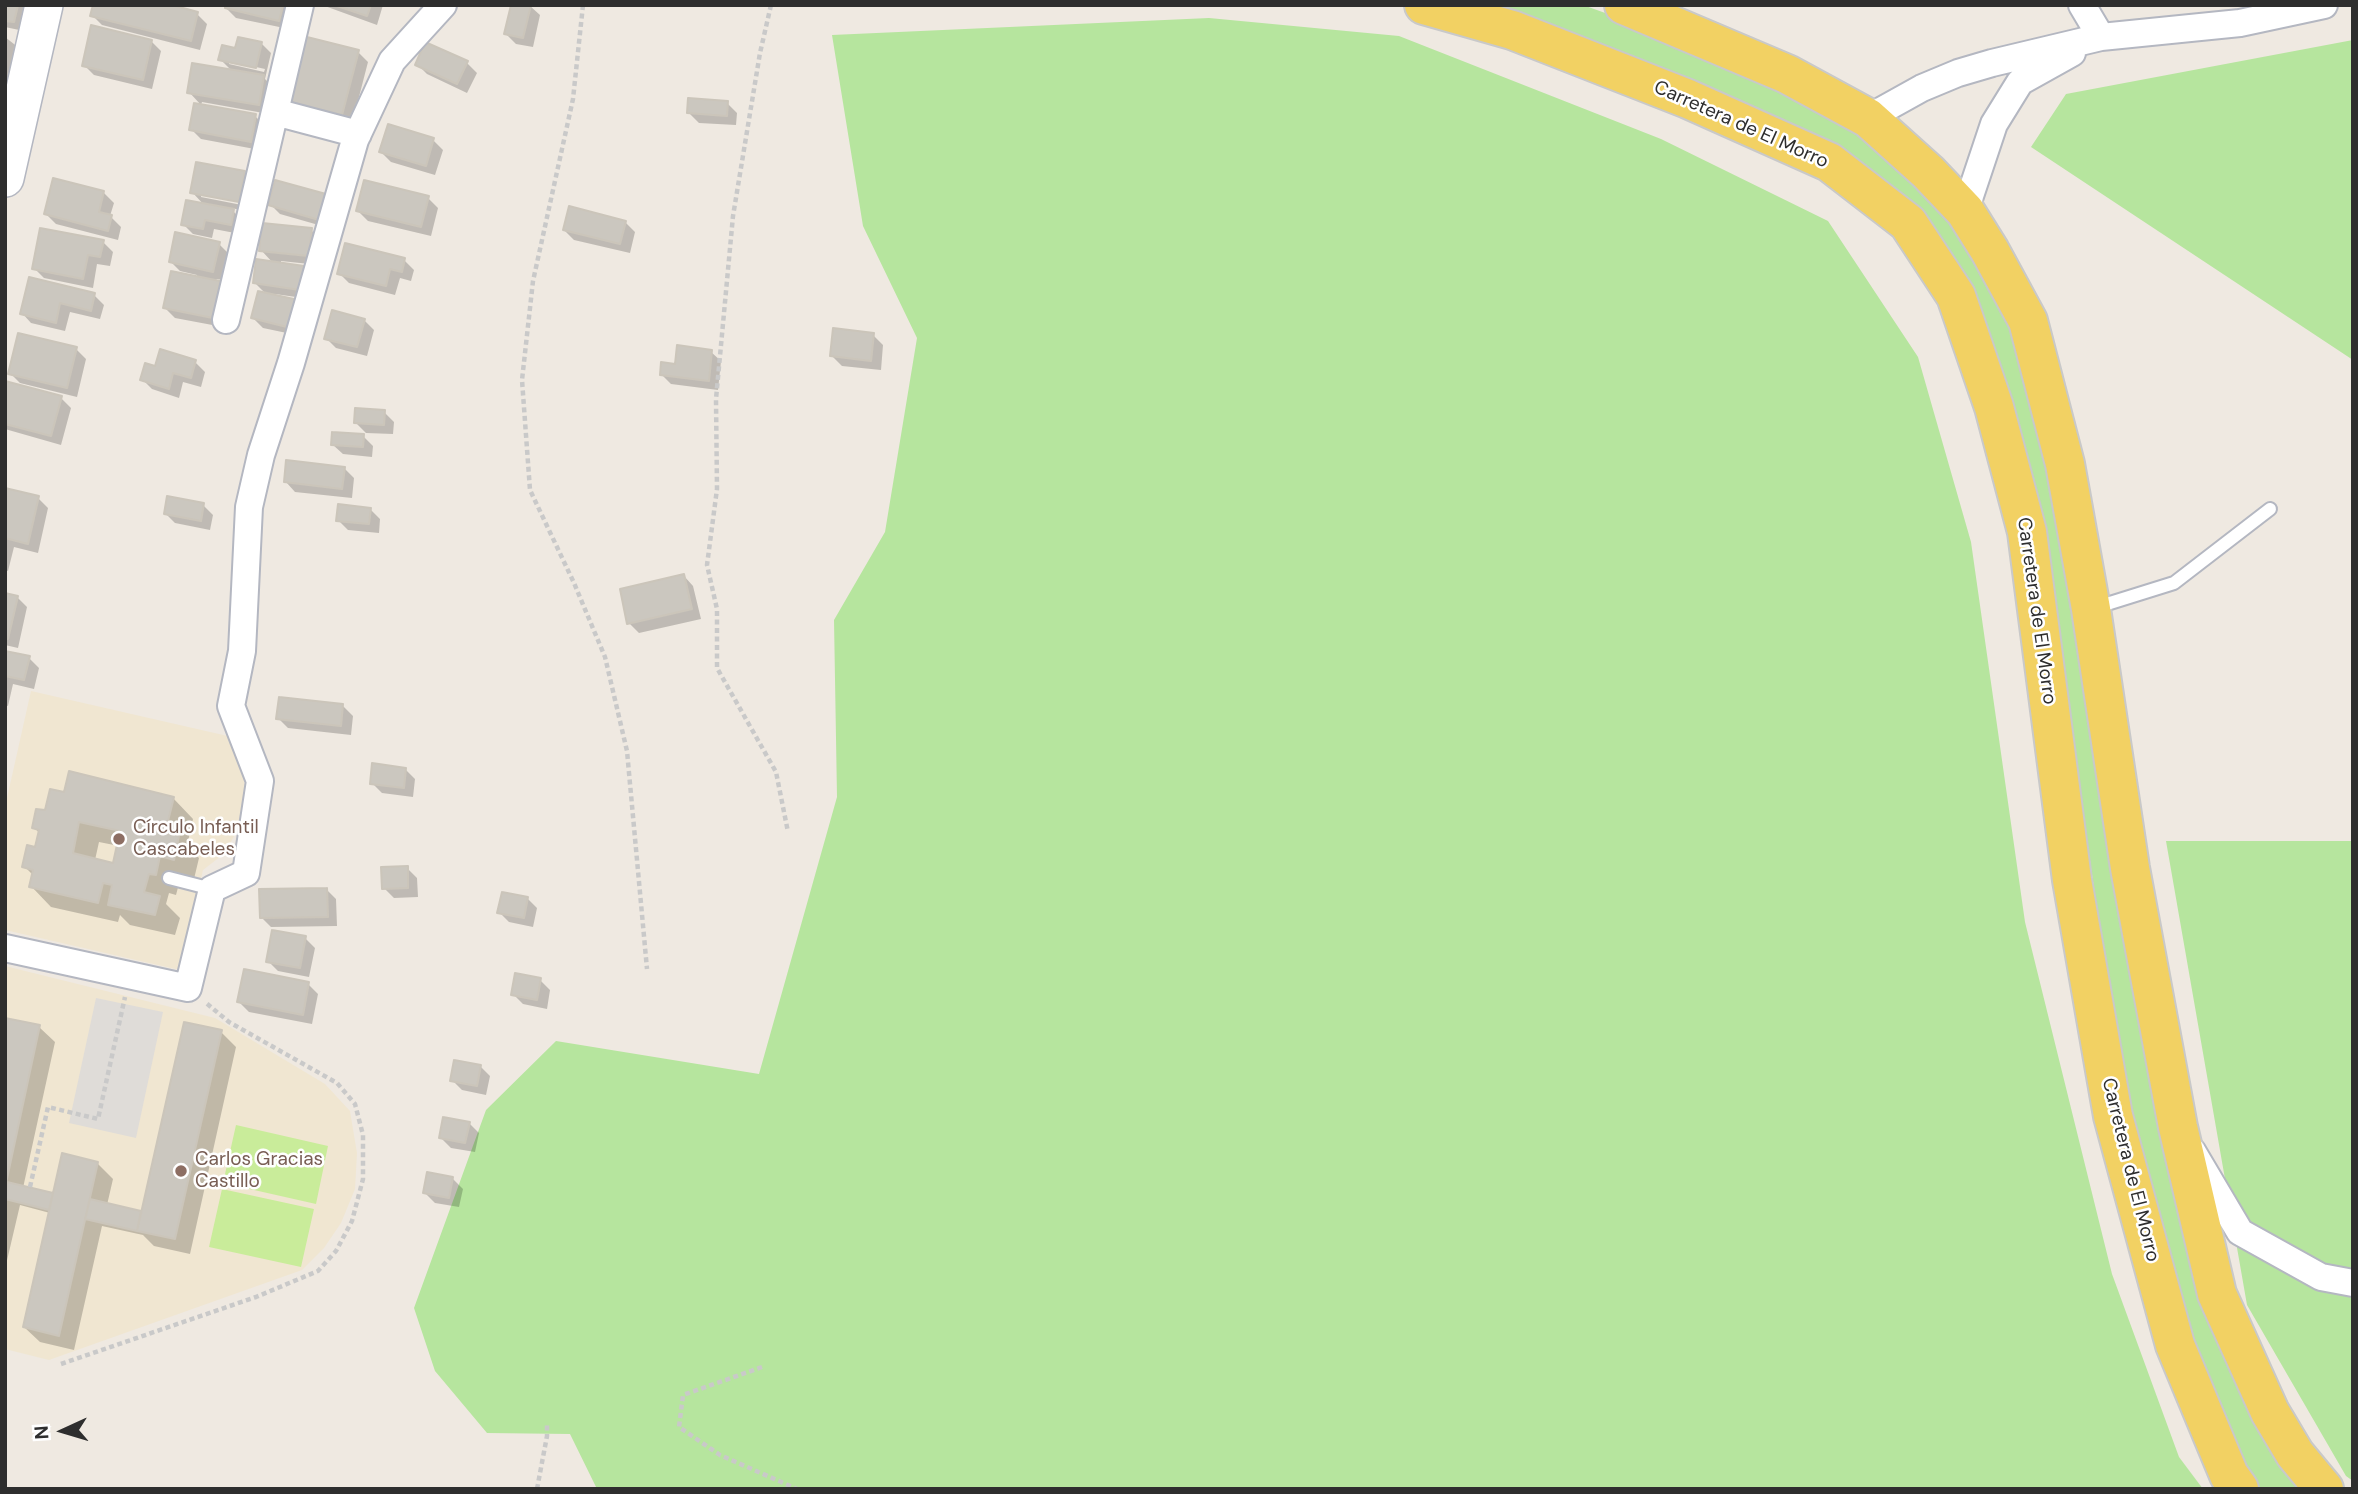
<!DOCTYPE html>
<html>
<head>
<meta charset="utf-8">
<style>
  body { margin:0 }
  #map { position:relative; width:2358px; height:1494px; overflow:hidden; background:#efe9e1; font-family:"DM Sans",sans-serif }
  canvas { display:block }
  .frame { position:absolute; inset:0; border:7px solid #2e2e2e; pointer-events:none }
  .north { position:absolute; left:28px; top:1396px; width:70px; height:70px; -webkit-text-stroke:5px #fff; paint-order:stroke; rotate:266deg; font-size:19px; font-weight:700; line-height:28px; text-align:center; color:#2e2e2e }
  .north::after { content:''; display:block; margin:auto; width:24px; height:32px; background:#2e2e2e; clip-path:polygon(50% 0,100% 100%,50% 72%,0 100%) }
</style>
</head>
<body>
<div id="map">
<canvas width="2358" height="1494"></canvas>
<div class="frame"></div>
<div class="north">N</div>
</div>
<script>
const g = document.querySelector('canvas').getContext('2d');
g.lineJoin = 'round';
function paint(path, color) { g.fillStyle = color; g.fill(path, 'evenodd'); }
const poly = rows => new Path2D(rows.map(r => 'M' + r).join(''));
function trace(path, color, width, dash) { g.strokeStyle = color; g.lineWidth = width; g.lineCap = dash ? 'butt' : 'round'; g.setLineDash(dash || []); g.stroke(path); }
function label(font, color, halo, rows, align = 'center') {
  g.font = font + ' "DM Sans",sans-serif'; g.lineWidth = 5; g.setLineDash([]); g.textBaseline = 'middle'; g.strokeStyle = halo; g.fillStyle = color; for (const [text, x, y, turn = 0] of rows) {
    g.save(); g.translate(x, y); g.rotate((+turn || 0) * Math.PI / 180); g.textAlign = isNaN(turn) ? turn : align; if (halo) g.strokeText(text, 0, 0); g.fillText(text, 0, 0); g.restore();
  }
}
const education = poly([
  [31,691,232,737,242,759,246,793,240,825,225,853,203,870,180,970,5,930,5,807],
  [5,966,215,1018,325,1084,350,1111,357,1153,355,1189,341,1223,324,1248,302,1270,49,1360,5,1349]
]);
const green = poly([
  [1488,5,1583,5,1619,18,1789,89,1859,129,1954,219,2020,325,2057,471,2169,1142,2310,1489,2259,1489,2244,1470,2191,1333,2133,1132,2094,888,2043,542,1918,208],
  [1209,18,1399,36,1661,139,1828,221,1918,357,1971,542,2025,922,2112,1274,2179,1457,2203,1489,597,1489,570,1434,487,1433,435,1371,414,1308,486,1110,556,1041,759,1074,837,797,834,620,885,532,917,338,863,226,832,35],
  [2353,40,2353,360,2031,147,2066,94],
  [2166,841,2353,841,2353,1481,2346,1476,2247,1305]
]);
const pitch = poly([
  [236,1125,328,1146,316,1204,223,1183],
  [222,1189,314,1209,301,1267,209,1247]
]);
const plaza = poly([
  [96,998,163,1012,136,1138,69,1123]
]);
const shadow = poly([
  [5,5,29,5,24,31,5,27],
  [227,5,294,5,289,29,236,18,226,8],
  [322,5,383,5,377,25],
  [530,6,540,15,533,47,516,44,506,34],
  [197,14,207,24,200,50,102,25,92,15],
  [5,37,19,48,11,80,5,78],
  [151,41,161,51,152,89,94,75,84,65],
  [261,43,271,53,265,79,273,87,269,114,202,102,201,105,189,92,233,72,220,59,237,50],
  [229,61,265,69,264,72,229,64],
  [358,52,368,62,352,124,299,110,289,101],
  [467,63,477,73,467,93,427,74,417,64],
  [727,103,737,113,736,125,699,123,689,113],
  [255,116,265,126,260,150,201,139,191,129],
  [433,140,443,150,435,175,391,162,381,152],
  [244,173,254,183,248,211,230,208,243,221,240,234,214,229,212,238,193,234,183,224,205,206,192,192],
  [201,193,248,202,247,206,201,197],
  [276,182,329,228,280,214,270,204],
  [104,193,114,203,110,216,121,227,118,240,56,224,46,214],
  [428,198,438,208,431,236,368,221,358,211],
  [625,222,635,232,630,253,574,240,564,230],
  [311,230,321,240,319,265,281,261,281,264,303,268,313,278,310,299,275,294,274,296,301,336,263,328,253,318,267,295,254,282,273,263,261,250],
  [103,242,113,252,110,266,97,264,93,288,44,278,34,268],
  [219,244,229,254,223,280,216,279,229,292,223,327,175,318,165,308,197,278,197,275,180,271,170,261],
  [404,260,414,270,411,281,400,278,395,295,349,283,339,273],
  [30,279,94,295,104,305,100,319,70,312,65,331,31,323,22,313],
  [364,320,374,330,367,356,336,348,326,338],
  [873,335,883,345,881,370,842,366,832,356],
  [76,349,86,359,77,397,20,383,10,373],
  [711,352,721,361,718,390,671,384,661,374],
  [195,362,205,372,201,387,183,382,179,398,152,389,142,379,157,368],
  [5,388,61,398,71,408,61,445,5,429],
  [384,412,394,422,393,434,366,433,356,423],
  [363,436,373,446,372,457,343,454,333,445],
  [344,468,354,478,352,498,295,492,286,482],
  [5,490,38,498,48,508,38,553,14,547,8,571,5,570],
  [203,505,213,515,210,530,175,523,165,513],
  [370,509,380,519,379,533,348,530,338,520],
  [684,576,693,586,701,619,639,633,629,623],
  [5,595,17,597,27,607,18,648,5,645],
  [5,653,29,658,39,668,34,689,13,684,8,706,5,705],
  [343,706,353,716,351,735,288,728,278,718],
  [405,769,415,779,413,797,382,793,372,783],
  [65,794,173,798,193,819,187,846,199,858,194,879,181,876,176,895,169,893,166,904,180,918,175,935,130,925,120,915,118,922,51,907,31,886,33,875,24,866,36,849,40,834,34,827],
  [99,842,119,846,115,865,95,860],
  [407,868,417,878,418,897,394,898,384,888],
  [326,889,336,899,337,926,271,927,261,917],
  [527,898,537,908,533,927,509,922,499,912],
  [305,938,315,948,309,977,278,971,268,961],
  [540,980,550,990,547,1009,523,1004,513,994],
  [308,984,318,994,312,1024,249,1012,239,1002],
  [5,1019,39,1027,55,1042,23,1188,55,1195,97,1163,113,1179,107,1205,143,1214,221,1032,236,1047,190,1254,154,1246,143,1235,102,1226,74,1350,40,1342,24,1327,50,1213,20,1205,5,1269],
  [480,1066,490,1076,486,1095,462,1090,452,1080],
  [469,1123,479,1133,475,1152,451,1148,441,1138],
  [453,1179,463,1189,459,1207,435,1203,425,1193]
]);
const building = poly([
  [5,5,18,5,14,22,5,21,5,5],
  [93,5,172,5,198,12,191,41,90,16,93,5],
  [225,5,283,5,279,21,225,8,225,5],
  [334,5,371,5,367,16,334,5],
  [511,5,531,5,523,38,504,34,511,5],
  [91,25,152,40,143,80,82,66,91,25],
  [303,36,359,50,342,115,287,101,303,36],
  [238,37,262,42,256,68,218,60,222,45,235,48,238,37],
  [425,42,468,61,457,84,415,65,425,42],
  [192,63,264,75,259,105,187,93,192,63],
  [688,98,728,101,727,116,687,113,688,98],
  [194,103,256,114,251,142,189,130,194,103],
  [388,124,434,138,426,166,379,152,388,124],
  [196,162,245,171,239,202,190,193,196,162],
  [53,178,104,191,99,212,112,215,108,231,44,214,53,178],
  [275,180,326,194,319,220,268,205,275,180],
  [364,180,429,196,421,227,356,211,364,180],
  [186,200,234,209,231,225,205,220,203,229,181,225,186,200],
  [569,206,626,221,620,244,563,230,569,206],
  [262,223,312,228,309,256,259,251,262,223],
  [40,228,104,240,100,257,88,255,83,279,32,269,40,228],
  [175,232,220,242,213,272,169,262,175,232],
  [345,243,405,258,402,272,390,269,386,286,337,274,345,243],
  [256,259,304,266,300,290,253,283,256,259],
  [171,271,220,281,213,318,163,308,171,271],
  [29,277,95,293,91,311,60,303,56,323,20,314,29,277],
  [258,291,298,300,291,328,251,318,258,291],
  [332,310,365,319,357,347,324,339,332,310],
  [833,328,874,333,871,361,830,356,833,328],
  [18,333,77,347,67,388,8,374,18,333],
  [677,345,712,350,709,381,660,375,661,362,675,364,677,345],
  [160,349,196,360,191,378,173,373,169,389,140,380,145,363,155,366,160,349],
  [5,381,62,396,51,436,5,424,5,381],
  [355,408,385,410,384,425,354,423,355,408],
  [332,432,364,434,363,447,331,445,332,432],
  [286,460,345,467,342,489,284,482,286,460],
  [5,488,39,496,28,544,5,538,5,488],
  [167,496,204,503,201,521,164,514,167,496],
  [338,504,371,508,369,524,336,521,338,504],
  [684,574,692,609,627,624,620,589,684,574],
  [5,593,18,596,8,639,5,639,5,593],
  [5,651,30,656,24,680,5,676,5,651],
  [279,697,343,704,341,726,276,719,279,697],
  [372,763,406,768,404,788,370,784,372,763],
  [69,771,174,797,165,833,179,836,174,860,160,856,156,875,149,874,144,892,160,896,155,915,108,905,112,885,103,883,98,903,29,887,33,870,22,867,27,845,35,847,39,830,32,828,36,809,45,810,50,789,64,792,69,771],
  [79,822,120,831,113,863,73,853,79,822],
  [408,866,408,888,382,889,381,867,408,866],
  [327,888,328,917,260,918,259,889,327,888],
  [502,892,528,897,524,918,497,913,502,892],
  [272,930,306,936,300,968,266,962,272,930],
  [244,969,309,982,303,1015,237,1002,244,969],
  [515,973,541,978,537,1000,511,995,515,973],
  [5,1018,40,1025,5,1188,5,1018],
  [184,1022,222,1030,175,1239,137,1231,184,1022],
  [454,1060,481,1065,477,1086,450,1081,454,1060],
  [443,1117,470,1122,465,1143,439,1138,443,1117],
  [62,1153,98,1162,59,1336,23,1327,62,1153],
  [427,1172,453,1177,449,1198,423,1193,427,1172],
  [7,1182,53,1193,49,1210,5,1199,7,1182],
  [90,1199,141,1211,137,1231,85,1219,90,1199]
]);
const path = poly([
  [583,5,573,99,533,281,522,380,530,490,574,583,605,657,627,751,647,969],
  [771,5,760,53,733,216,716,399,717,489,707,565,717,609,717,668,776,772,788,832],
  [30,1187,48,1107,98,1119,125,997],
  [61,1364,256,1297,318,1271,336,1251,352,1221,363,1179,363,1135,355,1104,337,1083,229,1022,205,1002],
  [762,1367,683,1395,679,1427,720,1455,797,1489],
  [537,1489,547,1436,547,1422]
]);
const lane = poly([
  [2094,608,2174,583,2270,509],
  [169,878,212,889]
]);
const street = poly([
  [2082,5,2101,37],
  [275,112,358,134],
  [1868,118,1922,88,1958,73,1992,63,2101,37,2240,23,2324,5],
  [1965,211,1994,124,2020,82,2072,53],
  [226,320,300,5],
  [5,948,188,988,212,889,246,873,260,781,231,706,242,651,249,507,261,455,291,363,355,140,392,61,443,5],
  [2192,1151,2240,1232,2321,1277,2353,1283]
]);
const secondary = poly([
  [5,178,44,5]
]);
const primary = poly([
  [1424,5,1512,30,1688,99,1829,162,1908,223,1956,296,1994,407,2027,532,2072,880,2113,1116,2175,1345,2229,1475,2239,1489],
  [1624,5,1787,74,1868,118,1928,172,1965,211,1990,251,2028,321,2065,464,2091,609,2130,868,2178,1127,2217,1294,2270,1412,2295,1454,2324,1489]
]);
const markers = [
  [119,839,7,"#8d6e63"],
  [181,1171,7,"#8d6e63"]
];
const streetNames = [
  ["Carretera de El Morro",1741,125,24],
  ["Carretera de El Morro",2036,611,82],
  ["Carretera de El Morro",2130,1170,76]
];
const educationNames = [
  ["Círculo Infantil",133,828],
  ["Cascabeles",133,850],
  ["Carlos Gracias",195,1160],
  ["Castillo",195,1182]
];
paint(education, '#f0e6d1');
paint(green, '#b6e59e');
paint(pitch, '#c9ec9a');
paint(plaza, '#dfdcd8');
paint(shadow, '#0003');
paint(building, '#cbc7bf');
trace(building, '#cbc5ba', 2);
trace(lane, '#b4b7c1', 16);
trace(street, '#b4b7c1', 30);
trace(secondary, '#b4b7c1', 40);
trace(primary, '#c9c9c9', 42);
trace(path, '#c9c9c9', 4.5, [5, 3.5]);
trace(lane, '#fff', 12);
trace(street, '#fff', 26);
trace(secondary, '#fff', 37);
trace(primary, '#f2d163', 38);
for (const [x, y, r, color] of markers) { const dot = new Path2D(); dot.arc(x, y, r, 0, 2 * Math.PI); g.fillStyle = color; g.fill(dot); trace(dot, '#fff', 2.5); }
label('19px', '#2e2e2e', '#fff', streetNames);
label('19px', '#785e54', '#fff', educationNames, 'left');
</script>
</body>
</html>
